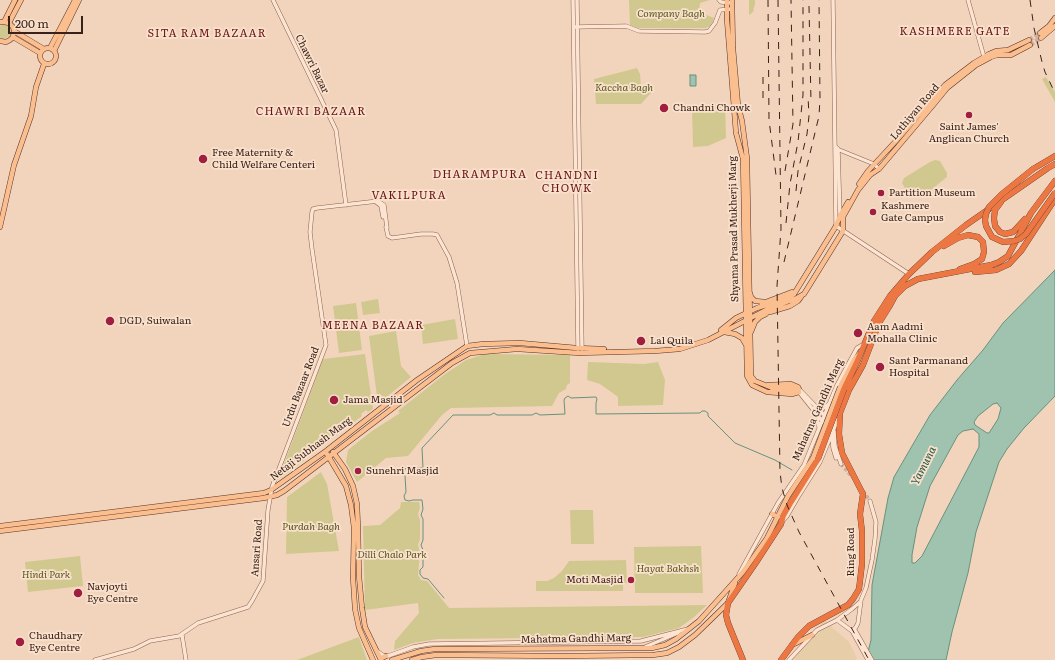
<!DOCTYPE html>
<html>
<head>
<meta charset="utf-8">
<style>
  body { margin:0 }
  #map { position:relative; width:1055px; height:660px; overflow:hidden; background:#f2d4bc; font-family:Literata,serif }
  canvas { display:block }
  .scale { position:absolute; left:8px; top:16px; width:75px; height:18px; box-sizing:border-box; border:2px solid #39211a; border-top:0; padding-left:5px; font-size:12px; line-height:14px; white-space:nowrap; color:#39211a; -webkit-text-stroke:3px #f9e1cc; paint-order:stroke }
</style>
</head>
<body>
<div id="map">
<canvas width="1055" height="660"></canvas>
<div class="scale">200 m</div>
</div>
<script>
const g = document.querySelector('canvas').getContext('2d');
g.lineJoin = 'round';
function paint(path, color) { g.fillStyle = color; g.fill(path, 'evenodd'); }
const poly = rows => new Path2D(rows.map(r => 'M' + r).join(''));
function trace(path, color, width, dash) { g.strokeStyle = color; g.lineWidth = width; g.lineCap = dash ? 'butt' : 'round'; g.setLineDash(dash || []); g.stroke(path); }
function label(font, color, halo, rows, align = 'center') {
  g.font = font + ' Literata,serif'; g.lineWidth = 3.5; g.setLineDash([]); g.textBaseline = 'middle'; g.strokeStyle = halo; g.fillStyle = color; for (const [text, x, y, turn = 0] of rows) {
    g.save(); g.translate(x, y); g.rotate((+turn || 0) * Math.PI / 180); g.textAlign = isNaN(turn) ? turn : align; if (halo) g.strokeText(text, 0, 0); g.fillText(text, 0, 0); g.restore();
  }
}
const farmland = poly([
  [824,620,849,642,857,658,856,660,793,660]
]);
const green = poly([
  [629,0,710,0,700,3,699,12,714,18,713,21,710,26,706,28,638,28,630,25],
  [749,0,755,0,755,4,753,12,749,15],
  [3,24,8,26,12,32,10,36,4,39,0,38,0,26],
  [637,68,640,74,641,87,642,88,651,88,651,93,641,104,596,104,594,79],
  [1046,77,1055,92,1055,102,1042,79],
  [700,105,725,105,726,138,708,146,693,147,692,110],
  [935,160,940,161,947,173,947,177,932,189,917,197,913,197,909,195,902,183,904,178,930,162],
  [378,299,380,313,363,315,361,302],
  [356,303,362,350,339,353,333,306],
  [455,319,458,339,423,344,421,325],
  [396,331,401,366,411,377,378,404,369,336],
  [365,354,373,409,368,412,366,410,361,414,362,416,278,480,323,359],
  [485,354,570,355,570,383,567,385,566,389,559,393,552,406,451,408,442,415,408,456,386,458,357,482,346,462,348,450,372,431,400,413,398,411,445,374,466,360],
  [588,362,644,364,658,362,665,380,663,405,618,406,618,397,614,394,600,384,587,380],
  [321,472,327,484,339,551,286,554,287,497],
  [401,502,419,502,420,508,418,514,420,520,420,539,418,545,420,552,418,575,421,580,427,581,449,608,707,605,694,617,679,628,643,637,438,639,413,643,394,650,395,641,419,613,418,603,365,610,363,526,380,525,400,508],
  [570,510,593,510,594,544,571,544],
  [701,546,703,593,635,593,634,547],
  [80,556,83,586,28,592,25,562],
  [626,560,627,583,623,583,623,591,536,591,536,581,547,581,554,578,562,571,569,561],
  [359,637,367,660,297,660]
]);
const water = poly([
  [690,75,696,75,696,86,690,86,690,75],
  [1055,270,1055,396,1024,428,1007,449,999,462,976,532,968,573,952,632,946,660,866,660,871,640,872,585,888,498,894,477,930,415,957,380,983,350,1003,323,1055,270],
  [997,403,1001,408,998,419,989,433,987,433,975,425,974,422,978,416,993,404,997,403],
  [973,429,979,434,979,447,922,556,915,563,912,563,912,555,917,527,930,486,958,435,963,431,973,429]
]);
const stream = poly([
  [444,598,428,579,423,578,420,574,420,570,423,567,423,550,421,545,423,540,423,519,421,515,423,509,422,500,413,500,409,501,405,500,404,496,406,492,405,476,404,472,405,469,408,467,423,468,422,448,453,415,490,415,494,413,497,415,532,415,536,413,540,415,565,414,564,400,565,398,568,396,571,398,596,397,597,399,596,403,596,414,700,413,702,411,705,411,708,413,708,416,735,443,775,460,792,470]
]);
const minorTunnel = poly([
  [841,464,852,477],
  [863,491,870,501]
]);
const majorTunnel = poly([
  [1029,40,1040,33],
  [1030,45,1041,38]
]);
const minor = poly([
  [273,0,336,130,346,205],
  [573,0,578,349],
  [577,0,582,349],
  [719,0,721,2,732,3],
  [833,0,836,226,909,274],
  [968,0,984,57],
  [575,27,626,26,639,31,705,32,709,31,715,23,720,10,732,9],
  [835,146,838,149,840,216],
  [837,149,874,164,879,169],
  [376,202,381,206,383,217],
  [386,227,388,236,392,238,421,234,433,234,437,235,449,257,457,283,467,346],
  [799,389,825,416],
  [799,392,823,422],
  [815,407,822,409,829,404],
  [816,414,819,427],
  [834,431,835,446,841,464],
  [832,437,833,448,836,458],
  [781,523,787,516,798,497,820,462,838,419],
  [739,574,778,503,804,465,837,385,857,348,864,344],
  [837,620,852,631,856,627,858,623,861,600,866,588,872,560,875,539,876,522,870,501],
  [855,630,872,660],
  [852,631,868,660],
  [182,635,186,660],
  [645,647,678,633],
  [377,651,384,656,388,656,413,647,429,644,641,641,688,629],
  [95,660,134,649,150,641,179,636,198,623,248,607,252,601,263,581,268,510,272,487,326,345,312,249,310,232,312,212,313,209,317,208,378,201,384,205,387,228],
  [789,660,817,630,837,620,852,609,860,602]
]);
const major = poly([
  [727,0,727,20,736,133,743,159,747,376,752,385,767,392,792,394,799,392],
  [732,0,733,48,738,105,742,121,747,158,751,376,755,381,770,387,790,387,799,389],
  [0,22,4,22,9,23,13,27,14,31,13,37,10,40,6,42,0,41],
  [4,22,15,0],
  [9,23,21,0],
  [14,31,44,49],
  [1040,33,1049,26,1055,18],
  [13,37,40,53],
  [1041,38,1055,26],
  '40 56a8 8 0 1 1 16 0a8 8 0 1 1-16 0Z',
  [50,48,75,0],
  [54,51,79,0],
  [859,184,868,171,895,142,945,85,974,63,989,54,996,51,1008,50,1029,40],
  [0,227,14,165,31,116,36,87,44,64],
  [750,293,751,297,755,301,766,302],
  [761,306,766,302,792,292],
  [763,313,770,312,790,306,798,301,801,297],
  [721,330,736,318,757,308,787,298,794,294,836,226,840,216,848,202],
  [724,332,735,334,742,338,746,345],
  [751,332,755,322,760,317,766,314],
  [768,385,791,384,798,387],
  [840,387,854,360,859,354],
  [772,391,795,391],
  [333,452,345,469,353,486,357,504,358,527,359,576,362,608,365,627,381,660],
  [327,454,346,486,351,505,354,528,353,578,355,609,359,628,373,660],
  [772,514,778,517],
  [0,526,264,493,271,490,326,451,417,380,467,346,483,344,520,343,577,348,604,349],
  [0,531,264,498,277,495,284,491,452,363,470,353,517,349,579,353,655,351,680,349,708,340,768,309,797,298,804,294,843,231,843,217,858,190,870,175,879,169,934,104,947,88,976,65,991,57,997,55,1011,55,1030,45],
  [792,645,812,635],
  [382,658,386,656],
  [392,660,421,651,435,649,652,648,665,645,676,639,699,621,743,572,767,538,788,496,813,458],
  [412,660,422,657,436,655,562,656,653,655,667,653,679,647,695,635,728,603,735,583]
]);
const highway = poly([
  [1033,169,1055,156],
  [1001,202,995,210,994,218,995,226,1000,232,1005,234,1013,232,1025,219],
  [944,246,958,238,968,235,978,237,983,242,984,252,982,259,974,264,960,269],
  [975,272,996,270,1009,264,1021,251,1055,199],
  [844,389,857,362,874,321,890,296,909,274,932,252,966,225,1048,168,1055,164],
  [743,660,728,623,726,615,728,603,755,564,781,524,783,516,791,502,818,459],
  [781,660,798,637,809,626,848,605,853,599,859,589,862,564,862,531,860,514,863,494,842,453,839,434,840,413,849,390,863,365,879,323,889,307,895,296,905,286,918,279,991,265,999,262,1008,256,1031,213,1055,181]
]);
const rail = poly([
  [768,0,769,120,776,175],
  [778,0,781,229,777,286,780,472,782,488,787,505,799,532,869,660],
  [1030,0,1034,28,1042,62,1045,72,1055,93],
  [809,6,811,102],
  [763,77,763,99],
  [785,171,793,124,791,0],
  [796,191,798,171,807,134,809,116,808,96],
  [786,223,790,184,798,142,803,95,803,0],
  [784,262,819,116,820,99,819,0]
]);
const majorBridge = poly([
  [813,458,840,387]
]);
const highwayBridge = poly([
  [1033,169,1002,194,989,207,986,214,985,220,986,226,992,237,1003,242,1014,241,1020,239,1026,234,1055,193],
  [818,459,844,389]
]);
const markers = [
  [664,108,5,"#a01e3f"],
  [969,115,4,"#a01e3f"],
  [203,159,5,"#a01e3f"],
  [881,193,4,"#a01e3f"],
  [873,212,4,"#a01e3f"],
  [110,321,5,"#a01e3f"],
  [858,333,5,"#a01e3f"],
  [641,341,5,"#a01e3f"],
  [880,367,5,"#a01e3f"],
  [334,400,5,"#a01e3f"],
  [358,471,4,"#a01e3f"],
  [631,580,4,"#a01e3f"],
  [78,593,5,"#a01e3f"],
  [20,642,5,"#a01e3f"]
];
const parkNames = [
  ["Company Bagh",671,14],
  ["Kaccha Bagh",624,88],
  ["Purdah Bagh",311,527],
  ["Dilli Chalo Park",392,555],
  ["Hayat Bakhsh",668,569],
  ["Hindi Park",46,575]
];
const streetNames = [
  ["Chawri Bazar",312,64,64],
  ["Lothiyan Road",915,112,-50],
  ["Shyama Prasad Mukherji Marg",734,229,-91],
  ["Urdu Bazaar Road",301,387,-69],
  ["Mahatma Gandhi Marg",818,410,-66],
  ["Netaji Subhash Marg",311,449,-37],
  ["Ansari Road",257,548,-86],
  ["Ring Road",851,552,-90],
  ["Mahatma Gandhi Marg",576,639,-1]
];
const poiNames = [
  ["Chandni Chowk",673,108],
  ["Saint James'",969,127,"center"],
  ["Anglican Church",969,139,"center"],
  ["Free Maternity &",212,153],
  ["Child Welfare Centeri",212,165],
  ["Partition Museum",889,193],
  ["Kashmere",881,206],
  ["Gate Campus",881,218],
  ["DGD, Suiwalan",119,321],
  ["Aam Aadmi",867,327],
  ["Mohalla Clinic",867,339],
  ["Lal Quila",650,341],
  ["Sant Parmanand",889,361],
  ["Hospital",889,373],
  ["Jama Masjid",343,400],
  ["Sunehri Masjid",366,471],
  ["Moti Masjid",623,580,"right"],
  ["Navjoyti",87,587],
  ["Eye Centre",87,599],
  ["Chaudhary",29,636],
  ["Eye Centre",29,648]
];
const neighbourhoodNames = [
  ["KASHMERE GATE",955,32],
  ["SITA RAM BAZAAR",207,34],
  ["CHAWRI BAZAAR",311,112],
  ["DHARAMPURA",480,175],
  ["CHANDNI",567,176],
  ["CHOWK",567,189],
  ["VAKILPURA",409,196],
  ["MEENA BAZAAR",373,326]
];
const waterNames = [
  ["Yamuna",924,466,-63]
];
paint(farmland, '#e8cea8');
paint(green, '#d1c88f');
paint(water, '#a0c3b0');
trace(water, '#67917c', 1);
trace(stream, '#67917c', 1);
trace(minorTunnel, '#cdb09c', 3.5, [3.5, 2]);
trace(majorTunnel, '#cdb09c', 4.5, [4.5, 2]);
trace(minor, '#8b6354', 4.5);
trace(major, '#583329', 5.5);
trace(highway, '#583329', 6);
trace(minor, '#fce4d0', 3.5);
trace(major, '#fabe8f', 4.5);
trace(highway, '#ec7742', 5.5);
trace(rail, '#39211a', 1, [7, 7]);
trace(majorBridge, '#583329', 5.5, []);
trace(highwayBridge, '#583329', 6, []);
trace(majorBridge, '#fabe8f', 4.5);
trace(highwayBridge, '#ec7742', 5.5);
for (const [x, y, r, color] of markers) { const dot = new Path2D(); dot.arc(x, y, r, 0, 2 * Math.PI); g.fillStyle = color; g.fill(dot); trace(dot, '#f9e1cc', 1.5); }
label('italic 10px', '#57571f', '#f9e1cc', parkNames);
label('10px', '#39211a', '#f9e1cc', streetNames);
label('10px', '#39211a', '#f9e1cc', poiNames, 'left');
g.letterSpacing = '1px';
label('11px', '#6a1519', '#f9e1cc', neighbourhoodNames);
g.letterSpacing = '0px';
label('italic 11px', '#285a4a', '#f9e1cc', waterNames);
</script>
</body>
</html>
